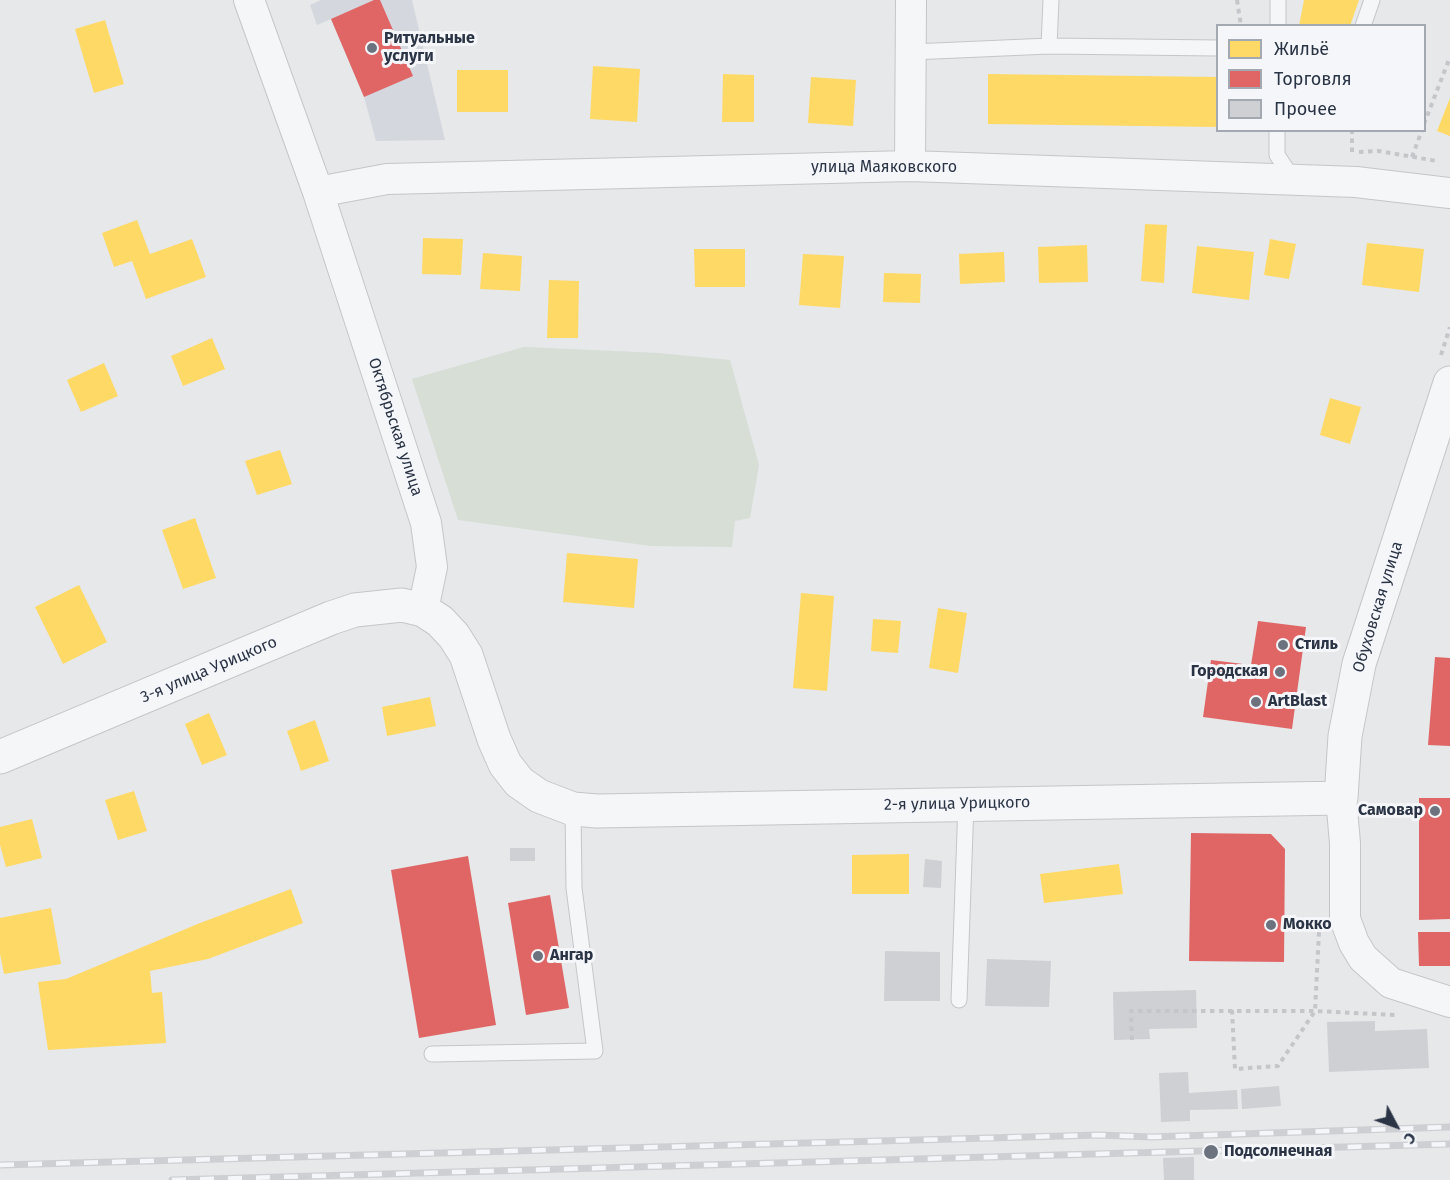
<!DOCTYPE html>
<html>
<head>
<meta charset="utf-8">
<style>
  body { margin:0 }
  #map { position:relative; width:1450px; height:1180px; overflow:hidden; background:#e6e8ea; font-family:"Fira Sans",sans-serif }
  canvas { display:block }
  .legend { position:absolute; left:1216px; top:24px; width:210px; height:108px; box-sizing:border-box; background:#f4f6f9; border:2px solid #a4a8b1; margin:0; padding:8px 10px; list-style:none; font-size:18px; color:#2b3445 }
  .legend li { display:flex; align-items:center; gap:12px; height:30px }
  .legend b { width:30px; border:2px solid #a4a8b1 }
  .north { position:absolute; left:1366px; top:1096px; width:60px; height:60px; -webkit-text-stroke:4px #f4f6f9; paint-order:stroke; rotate:131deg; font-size:16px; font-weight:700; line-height:24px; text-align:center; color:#2b3445 }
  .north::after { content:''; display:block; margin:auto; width:21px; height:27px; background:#2b3445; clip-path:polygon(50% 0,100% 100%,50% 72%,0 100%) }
</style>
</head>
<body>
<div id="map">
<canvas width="1450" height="1180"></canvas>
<ul class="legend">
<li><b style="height:16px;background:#ffd966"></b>Жильё</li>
<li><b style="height:16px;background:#e06666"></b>Торговля</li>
<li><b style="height:16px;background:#ced0d3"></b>Прочее</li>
</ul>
<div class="north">С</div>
</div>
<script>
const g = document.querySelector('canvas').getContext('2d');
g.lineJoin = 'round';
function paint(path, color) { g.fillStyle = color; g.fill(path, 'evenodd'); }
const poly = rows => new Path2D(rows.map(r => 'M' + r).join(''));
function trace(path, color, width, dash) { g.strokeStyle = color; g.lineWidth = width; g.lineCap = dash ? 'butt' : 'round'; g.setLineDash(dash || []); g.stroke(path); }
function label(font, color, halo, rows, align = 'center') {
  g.font = font + ' "Fira Sans",sans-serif'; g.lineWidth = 6; g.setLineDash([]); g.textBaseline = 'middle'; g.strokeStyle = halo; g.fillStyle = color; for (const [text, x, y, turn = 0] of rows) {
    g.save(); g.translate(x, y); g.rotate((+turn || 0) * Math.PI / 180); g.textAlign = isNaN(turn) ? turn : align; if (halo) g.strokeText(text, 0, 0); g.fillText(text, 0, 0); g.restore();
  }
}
const built = poly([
  [321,0,412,0,445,140,376,141,364,97,331,19,317,25,310,5]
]);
const green = poly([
  [524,347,659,353,730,360,759,465,750,518,735,521,732,547,651,546,458,520,412,379]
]);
const homes = poly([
  [1304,0,1359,0,1350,26,1299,26],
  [105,20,124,84,94,93,75,29],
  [593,66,640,69,637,122,590,119],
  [457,70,508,70,508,112,457,112],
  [723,74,754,75,754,122,722,122],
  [988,74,1218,77,1218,127,988,124],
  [811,77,856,80,853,126,808,123],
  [1450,98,1450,136,1437,131],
  [137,220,150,254,192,239,206,277,146,299,132,261,114,267,102,233],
  [1145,224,1167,225,1164,283,1141,281],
  [423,238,463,239,461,275,422,274],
  [1270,239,1296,244,1289,279,1264,275],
  [1367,243,1424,249,1419,292,1362,285],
  [1087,245,1088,282,1039,283,1038,247],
  [1197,246,1254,252,1249,300,1192,293],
  [694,249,745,249,745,287,695,287],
  [1004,252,1005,282,960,284,959,254],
  [483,253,522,256,520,291,480,289],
  [803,254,844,256,840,308,799,305],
  [884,273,921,274,920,303,883,302],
  [549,280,579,281,578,338,547,338],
  [212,338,225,369,183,386,171,356],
  [104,363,118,396,81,412,67,380],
  [1330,398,1361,407,1350,444,1320,435],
  [280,450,292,484,257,495,245,461],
  [195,518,216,578,183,589,162,530],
  [567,553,638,559,634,608,563,602],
  [79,585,107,642,63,664,35,607],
  [801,593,834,596,827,691,793,688],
  [938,608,967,613,958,673,929,668],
  [873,619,901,621,898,653,871,651],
  [430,697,436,726,387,736,382,707],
  [209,713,227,755,202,765,185,724],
  [315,720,329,761,301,771,287,731],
  [134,791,147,831,118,840,105,800],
  [32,819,42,858,6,867,0,845,0,827],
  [909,854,909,894,852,894,852,855],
  [1119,864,1123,894,1044,903,1040,874],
  [291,889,303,923,208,959,150,971,152,993,162,992,166,1043,48,1050,38,982,66,979,200,923],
  [51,908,61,964,4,974,0,954,0,918]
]);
const shops = poly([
  [374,0,380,0,413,76,364,97,331,19],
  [1258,621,1306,627,1292,729,1203,717,1211,660,1251,665],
  [1435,657,1450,658,1450,746,1428,745],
  [1419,798,1450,798,1450,919,1419,920],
  [1191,833,1271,834,1285,849,1284,962,1189,961],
  [468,856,496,1025,419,1038,391,870],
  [550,895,569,1008,526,1015,508,903],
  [1418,932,1450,932,1450,966,1419,966]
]);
const building = poly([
  [510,848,535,848,535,861,510,861],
  [925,859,942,861,941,888,923,887],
  [885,951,940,952,940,1001,884,1001],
  [987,959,1051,961,1049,1007,985,1006],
  [1196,990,1197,1028,1149,1029,1150,1039,1114,1040,1113,992],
  [1375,1021,1375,1031,1427,1029,1429,1068,1329,1072,1327,1022],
  [1188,1072,1189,1093,1237,1090,1238,1109,1190,1110,1190,1121,1161,1122,1159,1073],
  [1279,1086,1281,1106,1242,1109,1241,1089],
  [1194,1157,1194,1180,1164,1180,1163,1158]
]);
const path = poly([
  [1237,0,1241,26],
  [1424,124,1450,57],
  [1352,152,1352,130],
  [1359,152,1378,151,1437,161],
  [1412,157,1422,130],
  [1441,355,1450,327],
  [1232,1010,1235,1069,1278,1066,1315,1011,1319,932],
  [1132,1040,1131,1011,1315,1011,1395,1015]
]);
const service = poly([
  [1278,0,1278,26],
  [1363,26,1372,0],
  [1049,46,1051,0],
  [912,52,1049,46,1218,48],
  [1277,130,1277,155,1293,179],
  [959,1000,966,803],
  [432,1054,595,1051,574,888,573,809]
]);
const minor = poly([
  [249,0,318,192,426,523,432,567,423,610],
  [910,166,911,0],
  [318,192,387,179,910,166,1356,182,1450,193],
  [1341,798,1345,843,1345,919,1354,943,1363,958,1391,983,1450,1002]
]);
const tertiary = poly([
  [0,757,331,618,355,610,402,605,423,610,440,621,454,636,466,655,494,739,505,764,519,782,539,796,573,809,597,811,1341,798,1345,736,1359,664,1450,383]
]);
const rail = poly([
  [0,1165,1099,1135,1151,1137,1450,1127],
  [172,1180,1450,1144]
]);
const markers = [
  [372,48,6,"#6c737f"],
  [1283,645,6,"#6c737f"],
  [1280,672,6,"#6c737f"],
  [1256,702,6,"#6c737f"],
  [1435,811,6,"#6c737f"],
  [1271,925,6,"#6c737f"],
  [538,956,6,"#6c737f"],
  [1211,1152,8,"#6c737f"]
];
const poiNames = [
  ["Ритуальные",384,39],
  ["услуги",384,57],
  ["Стиль",1295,645],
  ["Городская",1268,672,"right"],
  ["ArtBlast",1268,702],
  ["Самовар",1423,811,"right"],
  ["Мокко",1283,925],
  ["Ангар",550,956],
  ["Подсолнечная",1224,1152]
];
const streetNames = [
  ["улица Маяковского",884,168],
  ["Октябрьская улица",395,427,72],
  ["Обуховская улица",1378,607,-73],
  ["3-я улица Урицкого",209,670,-23],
  ["2-я улица Урицкого",957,804,-1]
];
paint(built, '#d4d7dd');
paint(green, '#d6ded6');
paint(homes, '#ffd966');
paint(shops, '#e06666');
paint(building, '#ced0d3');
trace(service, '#c4c6c8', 17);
trace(minor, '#c4c6c8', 32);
trace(tertiary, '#c4c6c8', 35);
trace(path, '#c5c6ca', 4, [4.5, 4.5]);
trace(service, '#f5f6f7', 15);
trace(minor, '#f5f6f7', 30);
trace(tertiary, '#f5f6f7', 33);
trace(rail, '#cecfd2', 7);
trace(rail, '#f4f6f9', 4.5, [14]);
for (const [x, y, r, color] of markers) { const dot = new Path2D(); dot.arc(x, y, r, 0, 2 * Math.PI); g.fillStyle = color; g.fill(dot); trace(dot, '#f4f6f9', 2); }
label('bold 16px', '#2b3445', '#f4f6f9', poiNames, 'left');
label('16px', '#2b3445', '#f4f6f9', streetNames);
</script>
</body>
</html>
